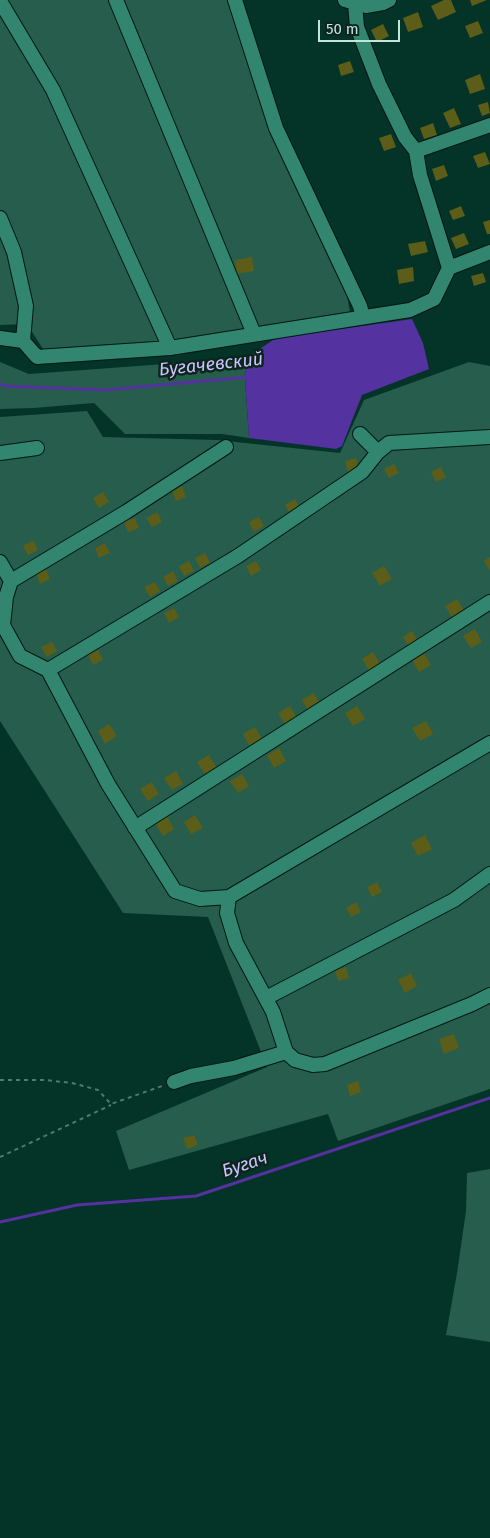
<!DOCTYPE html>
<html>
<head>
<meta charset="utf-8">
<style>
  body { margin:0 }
  #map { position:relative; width:490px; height:1538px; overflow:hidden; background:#043327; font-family:"Fira Sans",sans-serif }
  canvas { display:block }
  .scale { position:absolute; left:318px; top:20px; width:82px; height:22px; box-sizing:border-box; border:2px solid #bfe6d8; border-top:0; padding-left:6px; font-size:15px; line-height:18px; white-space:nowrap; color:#bfe6d8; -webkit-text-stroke:4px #0c261f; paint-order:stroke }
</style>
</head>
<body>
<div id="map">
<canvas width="490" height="1538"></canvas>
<div class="scale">50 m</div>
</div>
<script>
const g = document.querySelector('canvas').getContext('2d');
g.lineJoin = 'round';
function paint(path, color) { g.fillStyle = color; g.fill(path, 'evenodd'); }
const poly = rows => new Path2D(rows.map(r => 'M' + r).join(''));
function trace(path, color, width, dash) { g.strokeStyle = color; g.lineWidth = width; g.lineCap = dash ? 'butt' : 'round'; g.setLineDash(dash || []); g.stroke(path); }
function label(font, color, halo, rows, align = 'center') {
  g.font = font + ' "Fira Sans",sans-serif'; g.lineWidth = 5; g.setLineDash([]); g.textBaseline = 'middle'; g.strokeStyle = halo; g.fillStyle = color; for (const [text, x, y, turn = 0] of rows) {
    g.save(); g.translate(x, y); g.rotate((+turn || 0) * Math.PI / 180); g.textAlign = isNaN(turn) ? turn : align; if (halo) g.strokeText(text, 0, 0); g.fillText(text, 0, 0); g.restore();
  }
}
const green = poly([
  [0,0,231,0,344,280,350,312,155,344,43,349,27,324,0,325],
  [246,358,245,378,249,438,222,434,125,434,94,403,34,408,0,409,0,362,29,374],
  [469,362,490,366,490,1089,338,1141,328,1114,129,1170,116,1131,267,1067,208,917,123,913,0,721,0,417,87,411,103,437,217,440,340,453,364,400],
  [490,1169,490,1342,446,1335,457,1273,466,1211,467,1173]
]);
const water = poly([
  [412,319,423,343,429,369,362,395,342,446,336,449,249,438,245,378,246,358,276,338]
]);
const stream = poly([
  [0,384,5,386,105,390,249,377],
  [0,1222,77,1205,196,1196,490,1098]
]);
const building = poly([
  [444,0,451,0,456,12,438,20,431,6],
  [470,0,487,0,472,6],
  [418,12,423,27,408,32,403,18],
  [478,21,483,33,470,38,465,26],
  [383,24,389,36,377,42,371,30],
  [350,61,354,72,341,76,338,65],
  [480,74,485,89,470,94,465,80],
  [488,102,490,113,482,116,478,105],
  [454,108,461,124,450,128,443,113],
  [433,123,437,135,424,139,420,128],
  [391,134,396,147,384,151,379,138],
  [485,152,490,164,478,168,473,156],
  [444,165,448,176,436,181,432,169],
  [461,206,465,216,453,220,449,211],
  [490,220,490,234,487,234,483,222],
  [464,233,469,244,456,249,451,238],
  [425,241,428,252,411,256,408,244],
  [252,257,254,271,237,274,235,260],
  [413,267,414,281,399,284,397,270],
  [483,273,486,282,474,286,471,276],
  [356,458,359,469,348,472,345,461],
  [394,464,399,473,389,478,384,469],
  [441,467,446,477,436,482,431,472],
  [182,486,186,497,176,501,172,491],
  [103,492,109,502,99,508,93,498],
  [295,499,300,509,290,514,285,505],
  [157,512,162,522,152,527,146,518],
  [259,517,264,526,254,532,249,522],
  [135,518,139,528,128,532,124,522],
  [33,540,38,550,28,555,23,546],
  [105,543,110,553,99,558,95,548],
  [205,553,210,563,200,568,195,558],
  [490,557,490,571,484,561],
  [189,561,194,571,184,576,179,566],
  [256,561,261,570,251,576,246,566],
  [384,566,392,579,380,586,372,573],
  [46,569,50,579,40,584,36,573],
  [173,571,178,581,168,586,163,577],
  [155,582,160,591,150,597,144,587],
  [457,599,465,612,453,619,445,606],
  [174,608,179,617,169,623,164,613],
  [475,629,482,642,471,648,463,636],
  [412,631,420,644,410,649,403,637],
  [52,642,57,651,47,657,41,647],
  [98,650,103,660,93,665,88,655],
  [373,652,382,667,371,674,362,659],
  [424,653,431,665,419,672,412,660],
  [314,693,321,706,309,713,302,700],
  [290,706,297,719,286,726,278,713],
  [357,706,365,719,353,726,345,713],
  [426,721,433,734,420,741,412,728],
  [109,724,117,736,105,744,98,731],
  [255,727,262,739,250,747,243,734],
  [279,748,286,761,274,768,267,755],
  [209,755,216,767,205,774,197,762],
  [176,771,183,784,172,790,164,778],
  [242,774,249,786,238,793,230,781],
  [152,782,159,794,148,801,140,789],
  [195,815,203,828,191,834,184,822],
  [167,816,174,829,163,836,155,823],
  [425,835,432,849,418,856,411,843],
  [377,882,382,892,372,897,367,887],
  [356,902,361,912,351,917,346,908],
  [346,967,349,978,338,981,335,971],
  [411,973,417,986,405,993,398,980],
  [454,1034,459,1048,444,1054,439,1039],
  [358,1081,361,1092,350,1096,347,1085],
  [194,1135,198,1145,187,1149,183,1138]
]);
const path = poly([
  [0,1080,45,1080,72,1083,98,1090,111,1104,162,1086],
  [0,1157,111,1105]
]);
const minor = poly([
  [116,0,254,334],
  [235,0,276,128,360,306,363,317],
  [345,0,366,6,383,3,389,0],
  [0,1,53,90,170,348],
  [416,151,490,125],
  [0,218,14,252,26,306,23,341,0,338],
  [449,268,490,252],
  [23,341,37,357,170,348,410,310,434,299,449,268,420,175,416,151,405,137,379,84,357,27,355,4],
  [360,434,378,452,389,443,490,437],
  [378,452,362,472,238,556,48,670,108,784,175,891,200,899,229,897,490,743],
  [0,453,37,448],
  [0,562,11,581,6,597,3,625,20,656,48,670],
  [11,581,126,512,226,447],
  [135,828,490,602],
  [229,897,227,913,236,943,273,1012,286,1052],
  [266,998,454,900,490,874],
  [174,1082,191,1076,234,1068,286,1052,295,1060,313,1065,325,1064,472,1004,490,995]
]);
const waterNames = [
  ["Бугачевский",211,365,-6],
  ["Бугач",245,1165,-18]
];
paint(green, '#265d4d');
paint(water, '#5432a0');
trace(stream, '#5432a0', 3);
paint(building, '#5b5d19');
trace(minor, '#011811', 16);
trace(path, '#4f7b6e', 2, [4, 4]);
trace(minor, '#32866f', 14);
label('italic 18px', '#ccc3fc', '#0c261f', waterNames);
</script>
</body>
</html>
